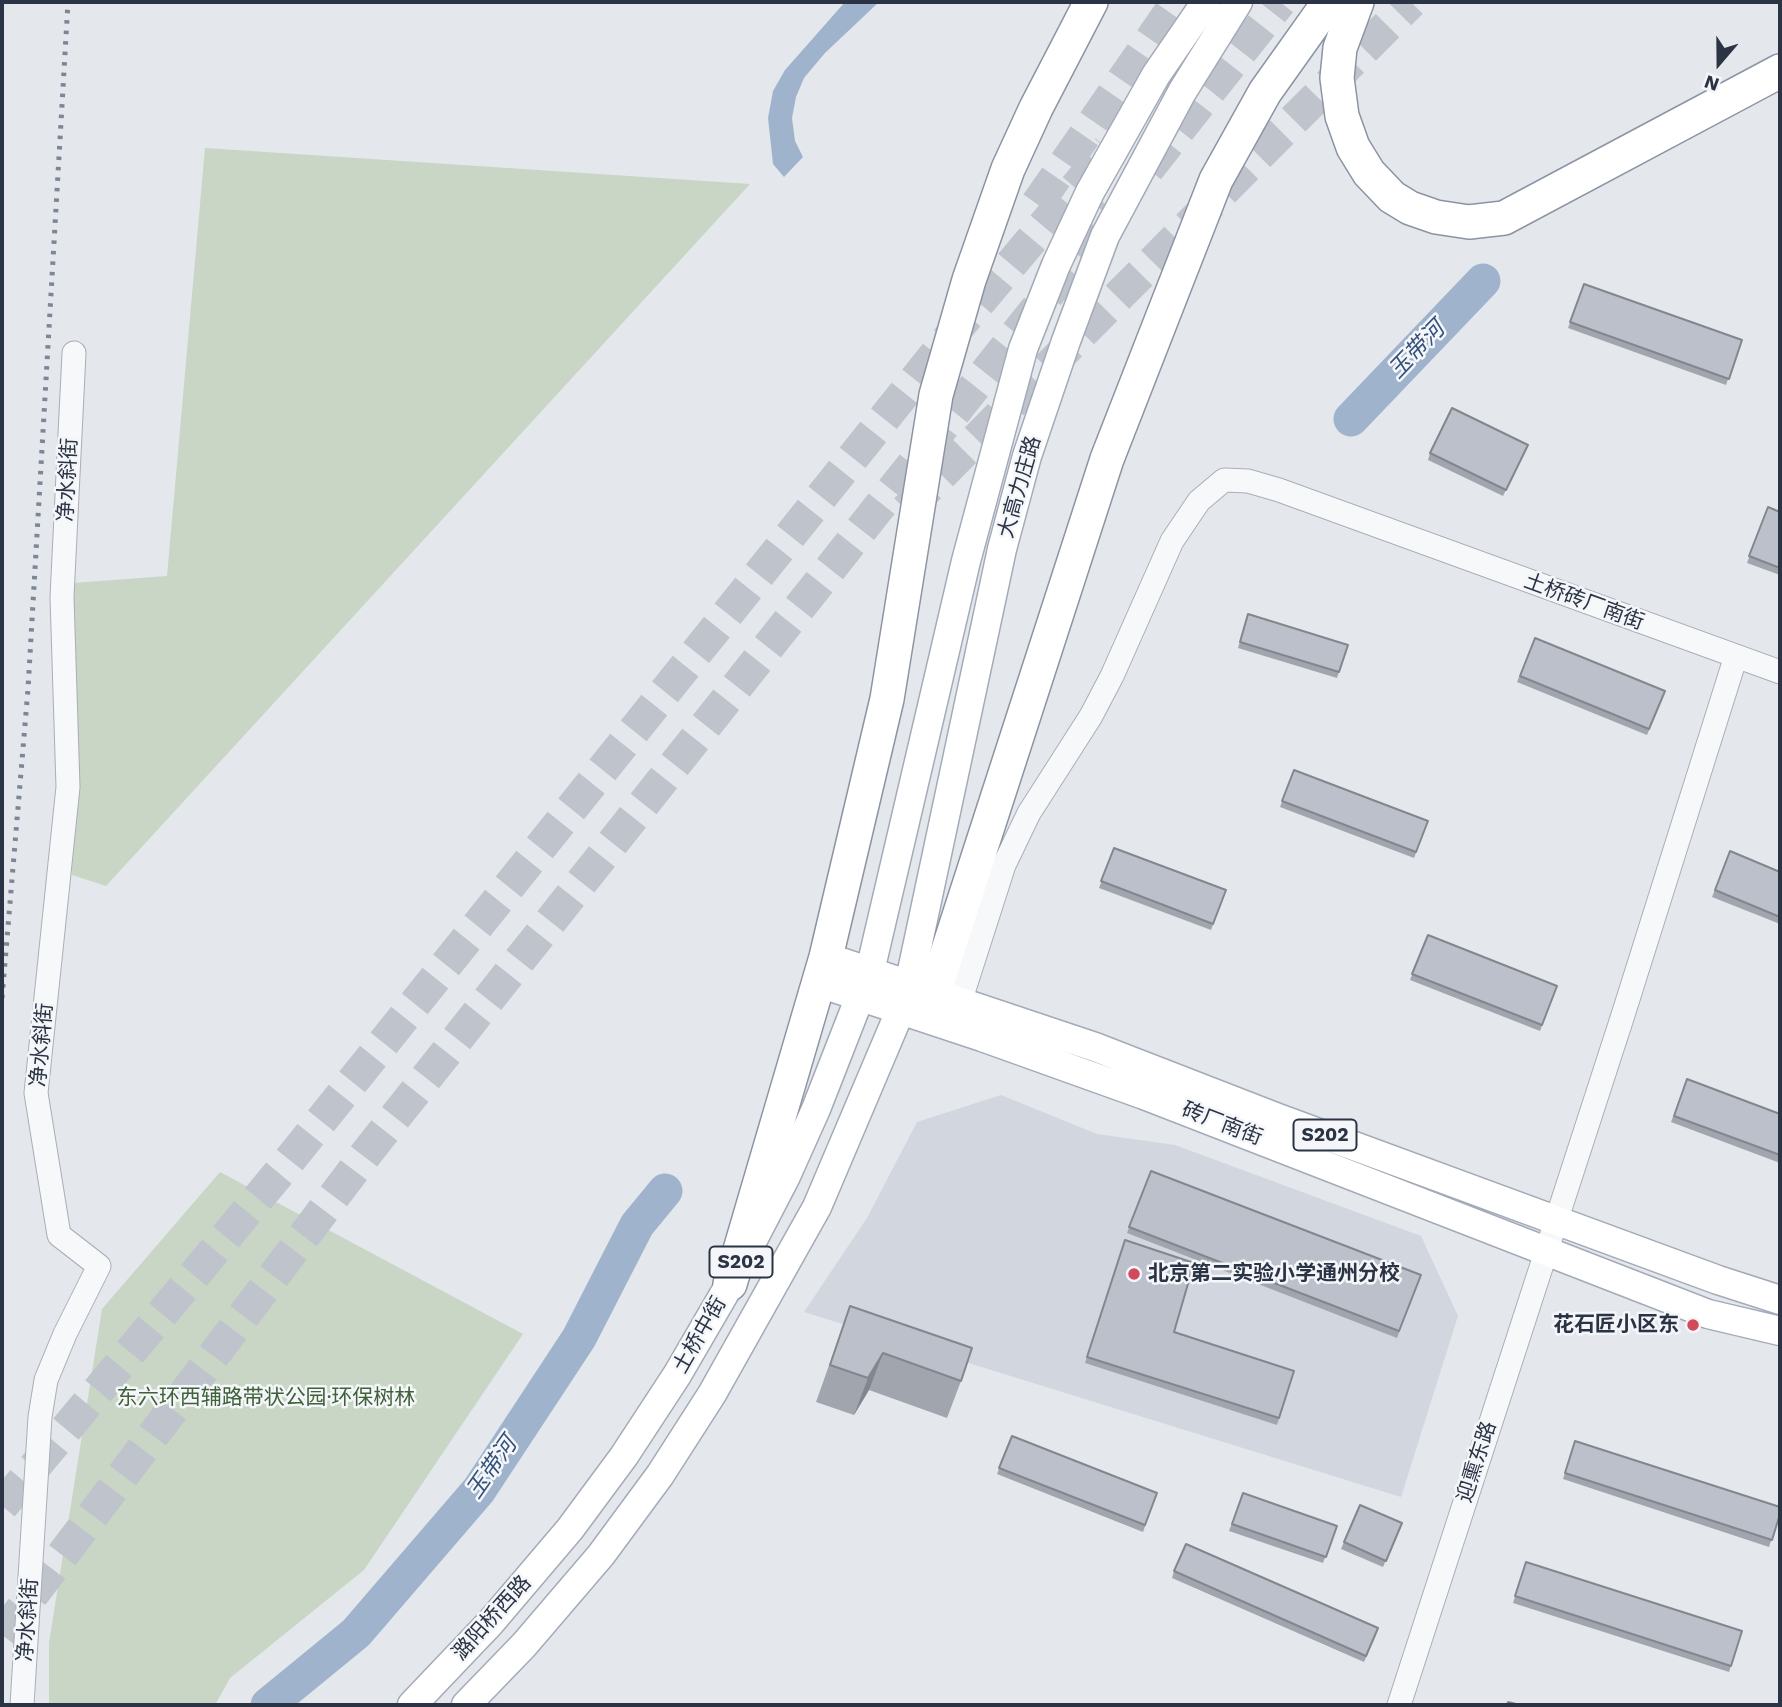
<!DOCTYPE html>
<html>
<head>
<meta charset="utf-8">
<style>
  body { margin:0 }
  #map { position:relative; width:1782px; height:1707px; overflow:hidden; background:#e4e7ec; font-family:"Work Sans",sans-serif }
  canvas { display:block }
  .frame { position:absolute; inset:0; border:4px solid #2b3445; pointer-events:none }
  .north { position:absolute; left:1684px; top:28px; width:70px; height:70px; -webkit-text-stroke:5px #f4f6f9; paint-order:stroke; rotate:200deg; font-size:19px; font-weight:700; line-height:28px; text-align:center; color:#2b3445 }
  .north::after { content:''; display:block; margin:auto; width:24px; height:32px; background:#2b3445; clip-path:polygon(50% 0,100% 100%,50% 72%,0 100%) }
</style>
</head>
<body>
<div id="map">
<canvas width="1782" height="1707"></canvas>
<div class="frame"></div>
<div class="north">N</div>
</div>
<script>
const g = document.querySelector('canvas').getContext('2d');
g.lineJoin = 'round';
function paint(path, color) { g.fillStyle = color; g.fill(path, 'evenodd'); }
const poly = rows => new Path2D(rows.map(r => 'M' + r).join(''));
function trace(path, color, width, dash) { g.strokeStyle = color; g.lineWidth = width; g.lineCap = dash ? 'butt' : 'round'; g.setLineDash(dash || []); g.stroke(path); }
function label(font, color, halo, rows, align = 'center') {
  g.font = font + ' "Work Sans","Noto Sans SC",sans-serif'; g.lineWidth = 5; g.setLineDash([]); g.textBaseline = 'middle'; g.strokeStyle = halo; g.fillStyle = color; for (const [text, x, y, turn = 0] of rows) {
    g.save(); g.translate(x, y); g.rotate((+turn || 0) * Math.PI / 180); g.textAlign = isNaN(turn) ? turn : align; if (halo) g.strokeText(text, 0, 0); g.fillText(text, 0, 0); g.restore();
  }
}
const built = poly([
  [1001,1095,1097,1134,1175,1145,1421,1236,1458,1316,1401,1497,804,1312,867,1218,917,1122]
]);
const green = poly([
  [205,148,750,184,106,886,72,875,73,583,167,576],
  [220,1172,523,1334,364,1570,230,1678,215,1705,49,1705,49,1643,102,1309]
]);
const water = poly([
  [845,2,879,2,825,53,804,78,796,97,792,118,795,141,803,157,784,177,773,164,768,118,773,91,785,70]
]);
const river = poly([
  [1351,419,1483,281],
  [268,1705,356,1633,479,1490,579,1338,637,1225,665,1191]
]);
const highwayTunnel = poly([
  [1148,169,1280,2],
  [1037,204,1177,2],
  [906,510,1411,2],
  [2,1506,284,1167,943,345,1108,149],
  [2,1635,369,1150,1114,211]
]);
const minor = poly([
  [960,1002,1004,865,1029,813,1091,716,1112,676,1172,541,1199,501,1224,480,1248,481,1279,490,1780,672],
  [22,1705,40,1417,46,1380,65,1334,99,1266,59,1235,36,1093,68,787,62,597,74,353],
  [1399,1705,1623,1015,1736,656]
]);
const major = poly([
  [826,957,1095,1047,1278,1118,1718,1280,1780,1300],
  [819,983,982,1037,1144,1095,1708,1314,1780,1331],
  [412,1705,491,1622,570,1529,624,1456,677,1375,730,1284,786,1176,816,1109,870,971,966,561,1023,349,1056,265,1090,192,1156,75,1206,2],
  [466,1705,524,1645,601,1555,660,1475,712,1394,817,1207,901,1009,909,985,1002,549,1027,456,1066,341,1105,236,1182,92,1238,2]
]);
const highway = poly([
  [1357,2,1340,48,1337,78,1342,116,1353,147,1369,173,1392,197,1410,208,1436,217,1469,222,1504,218,1780,71],
  [901,1009,934,993,1107,459,1216,180,1265,92,1329,2],
  [730,1284,826,957,887,699,936,395,969,280,1008,169,1036,108,1091,2]
]);
const rail = poly([
  [2,998,28,689,68,2]
]);
const wall = poly([
  [1584,284,1742,340,1726,385,1568,328],
  [1525,451,1503,496,1428,460,1430,453],
  [1768,507,1780,512,1780,575,1747,563],
  [1248,614,1348,645,1337,678,1238,648],
  [1535,638,1665,691,1647,735,1517,682],
  [1294,770,1428,821,1414,858,1280,807],
  [1114,848,1226,890,1211,930,1099,888],
  [1730,851,1780,872,1780,924,1712,897],
  [1428,935,1557,986,1540,1031,1410,980],
  [1687,1079,1780,1114,1780,1163,1671,1122],
  [1151,1171,1421,1275,1397,1338,1127,1233],
  [1125,1240,1174,1332,1294,1371,1277,1425,1085,1363],
  [850,1306,961,1381,947,1418,869,1390,854,1415,816,1402],
  [1012,1436,1157,1493,1143,1532,997,1474],
  [1575,1441,1780,1514,1769,1547,1563,1479],
  [1243,1493,1337,1526,1323,1563,1229,1531],
  [1402,1523,1383,1567,1341,1549,1344,1542],
  [1526,1562,1742,1631,1729,1672,1513,1603],
  [1174,1571,1376,1635,1364,1662,1172,1578]
]);
const shadedWall = poly([
  [883,1353,869,1390,854,1415,868,1378]
]);
const building = poly([
  [1584,284,1742,340,1729,379,1570,322,1584,284],
  [1452,408,1528,445,1506,490,1430,453,1452,408],
  [1768,507,1780,512,1780,568,1749,556,1768,507],
  [1248,614,1348,645,1339,672,1240,642,1248,614],
  [1535,638,1665,691,1649,729,1520,676,1535,638],
  [1294,770,1428,821,1416,852,1282,801,1294,770],
  [1114,848,1226,890,1213,924,1101,881,1114,848],
  [1730,851,1780,872,1780,917,1715,890,1730,851],
  [1428,935,1557,986,1542,1025,1412,974,1428,935],
  [1687,1079,1780,1114,1780,1155,1674,1116,1687,1079],
  [1151,1171,1421,1275,1399,1331,1129,1227,1151,1171],
  [1125,1240,1194,1263,1174,1332,1294,1371,1279,1418,1087,1357,1125,1240],
  [850,1306,972,1348,961,1381,883,1353,868,1378,830,1365,850,1306],
  [1012,1436,1157,1493,1145,1525,999,1468,1012,1436],
  [1575,1441,1780,1507,1780,1514,1772,1540,1565,1473,1575,1441],
  [1243,1493,1337,1526,1326,1557,1232,1524,1243,1493],
  [1360,1505,1402,1523,1386,1561,1344,1542,1360,1505],
  [1186,1544,1378,1628,1366,1656,1174,1571,1186,1544],
  [1526,1562,1742,1631,1731,1666,1515,1596,1526,1562],
  [1508,1702,1520,1705,1507,1705,1508,1702]
]);
const markers = [
  [1134,1274,7,"#d1495b"],
  [1693,1325,7,"#d1495b"]
];
const shields = [
  [1325,1135,63],
  [741,1262,63]
];
const shieldNames = [
  ["S202",1325,1135],
  ["S202",741,1262]
];
const streetNames = [
  ["净水斜街",68,480,-87],
  ["大高力庄路",1020,487,-74],
  ["土桥砖厂南街",1584,602,20],
  ["净水斜街",42,1045,-85],
  ["砖厂南街",1222,1124,21],
  ["土桥中街",700,1335,-60],
  ["迎熏东路",1477,1462,-72],
  ["潞阳桥西路",492,1618,-48],
  ["净水斜街",28,1620,-86]
];
const poiNames = [
  ["北京第二实验小学通州分校",1148,1274],
  ["花石匠小区东",1679,1325,"right"]
];
const parkNames = [
  ["东六环西辅路带状公园·环保树林",266,1398]
];
const waterNames = [
  ["玉带河",1417,350,-46],
  ["玉带河",492,1468,-55]
];
paint(built, '#d2d6de');
paint(green, '#c9d6c5');
paint(water, '#9fb4cc');
trace(river, '#9fb4cc', 35);
trace(highwayTunnel, '#bfc3cb', 33, [33, 17]);
trace(minor, '#a9aeb7', 25);
trace(major, '#a3abb8', 31);
trace(highway, '#8b94a3', 36);
trace(minor, '#f7f8fa', 23);
trace(major, '#fff', 28);
trace(highway, '#fff', 33);
trace(rail, '#7d8696', 5, [3.5, 7]);
paint(wall, '#a1a5ae');
paint(shadedWall, '#83868d');
paint(building, '#bbc0ca');
trace(building, '#83868d', 2);
for (const [x, y, r, color] of markers) { const dot = new Path2D(); dot.arc(x, y, r, 0, 2 * Math.PI); g.fillStyle = color; g.fill(dot); trace(dot, '#f4f6f9', 2.5); }
for (const [x, y, w] of shields) { const box = new Path2D(); box.roundRect(x - w / 2, y - 15.5, w, 31, 5); g.fillStyle = '#f4f6f9'; g.fill(box); trace(box, '#2b3445', 2); }
label('bold 19px', '#2b3445', null, shieldNames);
label('21px', '#2b3445', '#f4f6f9', streetNames);
label('bold 21px', '#2b3445', '#f4f6f9', poiNames, 'left');
label('21px', '#3f6138', '#f4f6f9', parkNames);
label('italic 23px', '#34527a', '#f4f6f9', waterNames);
</script>
</body>
</html>
